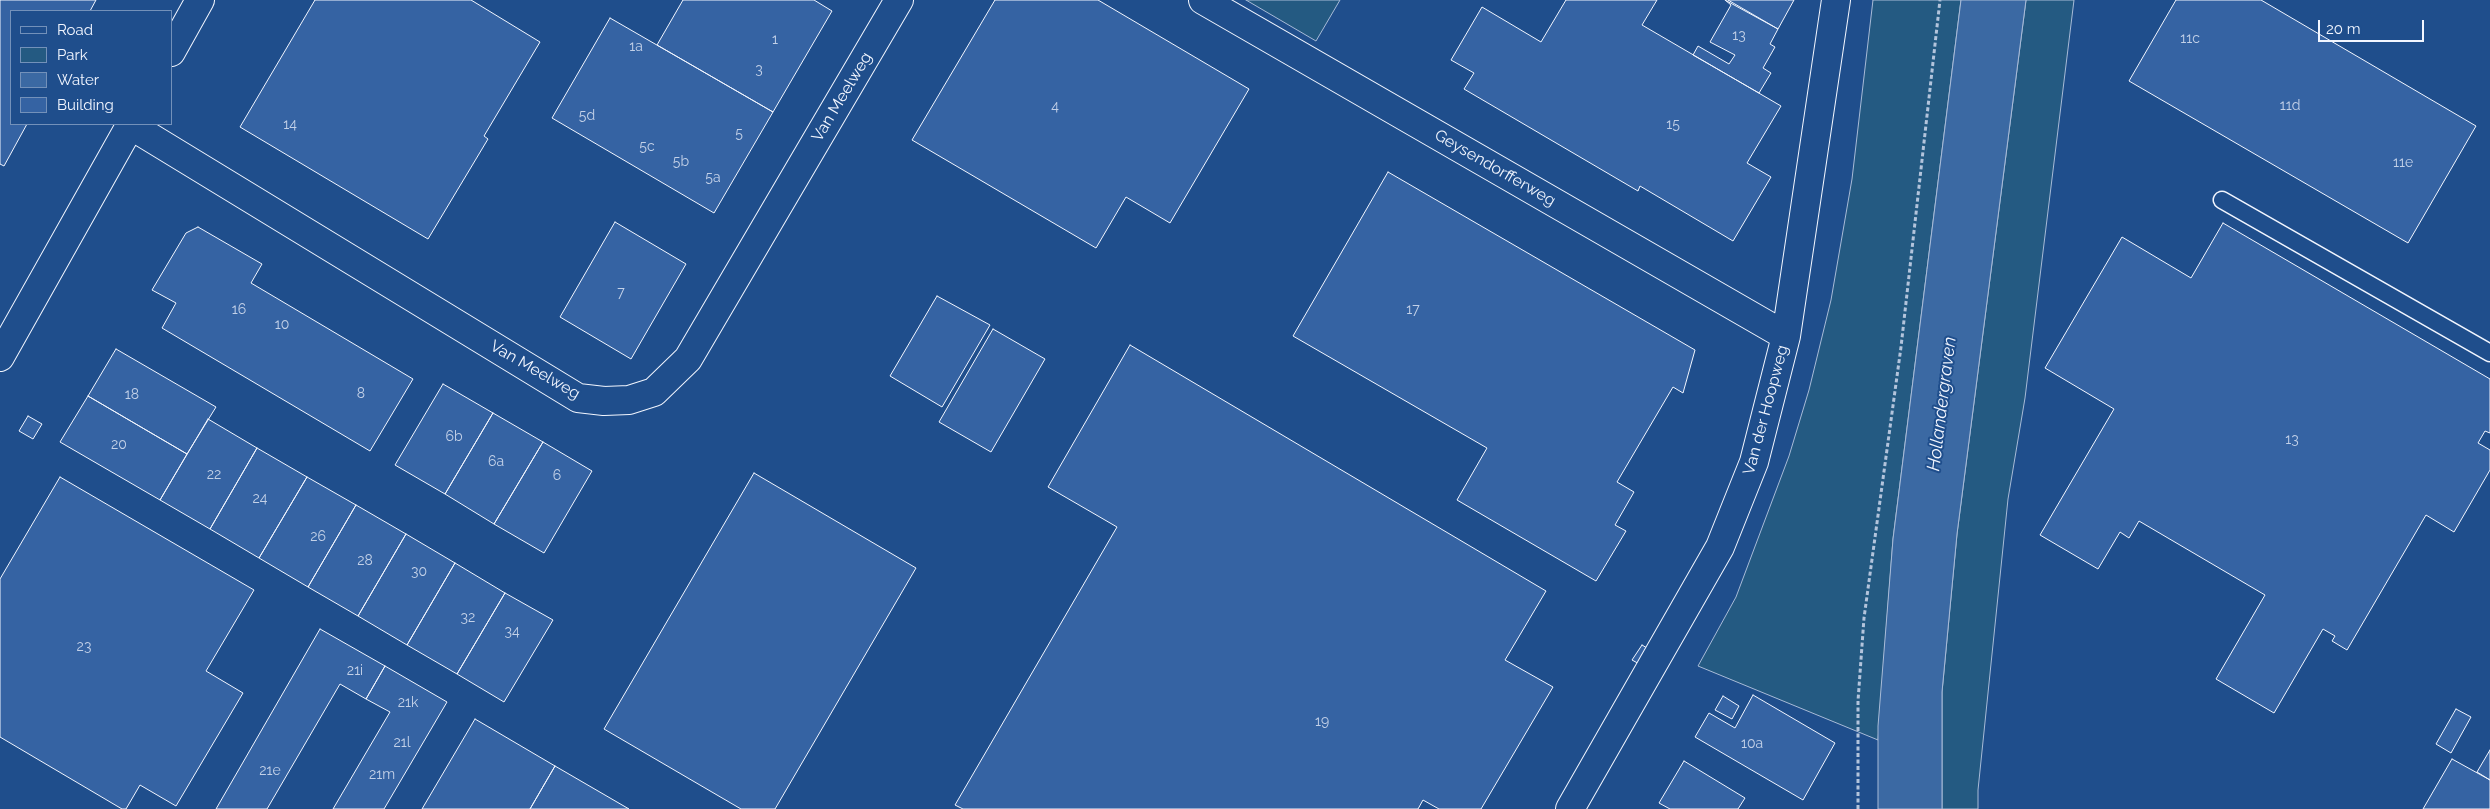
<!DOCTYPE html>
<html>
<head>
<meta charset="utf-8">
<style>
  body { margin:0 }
  #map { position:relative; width:2490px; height:809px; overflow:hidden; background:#1f4e8c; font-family:Raleway,sans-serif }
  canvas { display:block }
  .legend { position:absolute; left:10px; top:10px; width:162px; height:115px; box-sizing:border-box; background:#1f4e8c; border:1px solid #7391ba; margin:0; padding:6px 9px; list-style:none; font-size:15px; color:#f2f6ff }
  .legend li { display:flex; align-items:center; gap:10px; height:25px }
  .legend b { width:25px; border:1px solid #7391ba }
  .scale { position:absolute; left:2318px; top:20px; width:106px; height:22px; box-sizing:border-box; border:2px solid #f2f6ff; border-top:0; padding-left:6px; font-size:15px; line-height:18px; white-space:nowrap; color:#f2f6ff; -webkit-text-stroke:4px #1f4e8c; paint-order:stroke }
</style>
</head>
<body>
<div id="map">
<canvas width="2490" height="809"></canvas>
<ul class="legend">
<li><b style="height:6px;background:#1f4e8c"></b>Road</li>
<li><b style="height:14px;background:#245a82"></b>Park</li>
<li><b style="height:14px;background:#3b69a3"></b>Water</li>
<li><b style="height:14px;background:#3563a3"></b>Building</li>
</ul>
<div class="scale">20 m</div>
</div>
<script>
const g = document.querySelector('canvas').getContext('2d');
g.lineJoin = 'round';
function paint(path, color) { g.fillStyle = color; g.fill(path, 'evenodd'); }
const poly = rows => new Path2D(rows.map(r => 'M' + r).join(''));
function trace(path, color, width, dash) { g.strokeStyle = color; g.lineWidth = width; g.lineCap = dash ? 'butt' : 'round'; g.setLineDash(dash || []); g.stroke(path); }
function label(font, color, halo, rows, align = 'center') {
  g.font = font + ' Raleway,sans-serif'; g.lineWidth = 4; g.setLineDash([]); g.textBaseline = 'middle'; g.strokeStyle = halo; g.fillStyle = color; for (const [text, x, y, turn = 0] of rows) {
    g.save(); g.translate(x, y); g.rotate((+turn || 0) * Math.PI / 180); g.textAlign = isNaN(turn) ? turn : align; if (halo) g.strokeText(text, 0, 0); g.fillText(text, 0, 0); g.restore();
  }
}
const green = poly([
  [1246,0,1340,0,1316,41,1246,0],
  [1873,0,1961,0,1893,539,1878,740,1698,666,1736,597,1789,456,1809,390,1831,300,1852,179,1873,0],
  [2026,0,2074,0,2025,398,2008,499,1978,790,1978,809,1942,809,1942,692,1957,534,2026,0]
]);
const water = poly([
  [1961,0,2026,0,1957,534,1942,692,1942,809,1878,809,1878,726,1893,539,1961,0]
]);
const building = poly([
  [0,0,96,0,90,11,11,11,11,124,27,124,4,166,0,164,0,0],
  [315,0,471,0,540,42,484,136,488,139,428,239,240,127,315,0],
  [683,0,814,0,832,11,773,112,657,45,683,0],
  [995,0,1098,0,1249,89,1170,223,1126,197,1096,248,912,140,995,0],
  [1566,0,1657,0,1642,25,1781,106,1747,163,1771,177,1733,241,1640,186,1638,191,1464,89,1474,73,1451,60,1482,7,1541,42,1566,0],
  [1725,0,1778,29,1770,44,1775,47,1763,68,1771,73,1759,93,1693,55,1698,46,1729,64,1735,55,1710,42,1731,5,1725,0],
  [1728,0,1794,0,1778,29,1728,0],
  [2176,0,2261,0,2476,126,2408,243,2129,81,2176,0],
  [610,18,773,112,714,213,552,118,610,18],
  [1388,172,1695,350,1683,393,1673,387,1617,482,1634,492,1615,525,1626,531,1596,581,1457,500,1487,448,1293,336,1388,172],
  [615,222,686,264,631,359,560,317,615,222],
  [2223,223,2490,379,2490,433,2485,431,2478,443,2490,450,2490,470,2454,532,2426,515,2347,650,2332,641,2335,636,2323,629,2274,713,2216,679,2265,595,2139,521,2129,538,2120,532,2098,569,2040,535,2114,409,2045,368,2122,237,2191,278,2223,223],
  [198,227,262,264,251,283,413,379,370,451,162,328,176,303,152,290,186,233,198,227],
  [937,296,990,325,942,407,890,376,937,296],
  [993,329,1045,359,991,452,939,422,993,329],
  [1130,345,1546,591,1505,660,1553,687,1481,809,1439,809,1423,800,1418,809,963,809,955,805,1117,527,1048,487,1130,345],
  [116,349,216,407,187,454,88,396,116,349],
  [443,384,493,413,445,494,395,465,443,384],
  [88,396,187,454,160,500,60,442,88,396],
  [493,413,543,442,494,524,445,494,493,413],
  [28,416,42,424,33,439,19,431,28,416],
  [208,419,257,448,210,529,160,500,208,419],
  [543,442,592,471,544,553,494,524,543,442],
  [257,448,307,477,259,558,210,529,257,448],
  [754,473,916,568,775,809,741,809,604,729,754,473],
  [60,477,254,590,206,671,243,693,176,806,140,785,126,809,122,809,0,737,0,579,60,477],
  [307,477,356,505,308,587,259,558,307,477],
  [356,505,406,534,358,616,308,587,356,505],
  [406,534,455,563,407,645,358,616,406,534],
  [455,563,505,593,457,674,407,645,455,563],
  [505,593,553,620,504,702,457,674,505,593],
  [320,629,385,666,366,699,340,684,267,809,216,809,320,629],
  [1642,645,1652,651,1643,666,1632,660,1642,645],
  [385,666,447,702,384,809,333,809,390,712,366,699,385,666],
  [1753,695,1835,743,1803,800,1695,737,1709,713,1735,728,1753,695],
  [1723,696,1739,706,1732,719,1715,710,1723,696],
  [2456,709,2471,717,2451,753,2436,744,2456,709],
  [475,719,555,766,530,809,422,809,475,719],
  [2490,750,2490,780,2477,772,2490,750],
  [2452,759,2490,780,2490,809,2423,809,2452,759],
  [1684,761,1745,798,1738,809,1670,809,1659,803,1684,761],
  [555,766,629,809,530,809,555,766]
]);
const path = poly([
  [1858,809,1858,701,1864,618,1901,347,1940,0]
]);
const service = poly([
  [2222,200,2490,353]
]);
const minor = poly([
  [1203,0,1786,336],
  [171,52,200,0],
  [130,125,578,398,604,401,629,400,654,392,688,359,899,0],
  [0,357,131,124],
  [1570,809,1720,547,1754,462,1786,336,1836,0]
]);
const numberNames = [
  ["13",1739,36],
  ["11c",2190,39],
  ["1",775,40],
  ["1a",636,47],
  ["3",759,70],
  ["11d",2290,106],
  ["4",1055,107],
  ["5d",587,116],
  ["14",290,125],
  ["15",1673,125],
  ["5",739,134],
  ["5c",647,147],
  ["5b",681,162],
  ["11e",2403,163],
  ["5a",713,178],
  ["7",621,293],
  ["16",239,310],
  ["17",1413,310],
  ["10",282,325],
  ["8",361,394],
  ["18",132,395],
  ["6b",454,437],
  ["13",2292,440],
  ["20",119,445],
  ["6a",496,462],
  ["22",214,475],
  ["6",557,476],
  ["24",260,499],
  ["26",318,537],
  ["28",365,561],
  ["30",419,572],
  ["32",468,618],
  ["34",512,632],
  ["23",84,647],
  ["21i",355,671],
  ["21k",408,703],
  ["19",1322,722],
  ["21l",402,743],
  ["10a",1752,744],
  ["21e",270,771],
  ["21m",382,775]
];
const streetNames = [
  ["Van Meelweg",842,97,-59],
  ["Geysendorfferweg",1495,168,30],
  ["Van Meelweg",535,370,30],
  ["Van der Hoopweg",1766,410,-75]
];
const waterNames = [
  ["Hollandergraven",1942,404,-83]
];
paint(green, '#245a82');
trace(green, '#a8bbd7', 1);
paint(water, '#3b69a3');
trace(water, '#a8bbd7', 1);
paint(building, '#3563a3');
trace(building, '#f2f6ff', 1);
trace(service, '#f2f6ff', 19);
trace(minor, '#f2f6ff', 30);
trace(path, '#b3c4dc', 3, [4, 2.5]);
trace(service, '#1f4e8c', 16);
trace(minor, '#1f4e8c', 28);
label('14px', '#c3d1e8', null, numberNames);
label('16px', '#f2f6ff', '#1f4e8c', streetNames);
label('italic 18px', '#f2f6ff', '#1f4e8c', waterNames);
</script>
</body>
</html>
